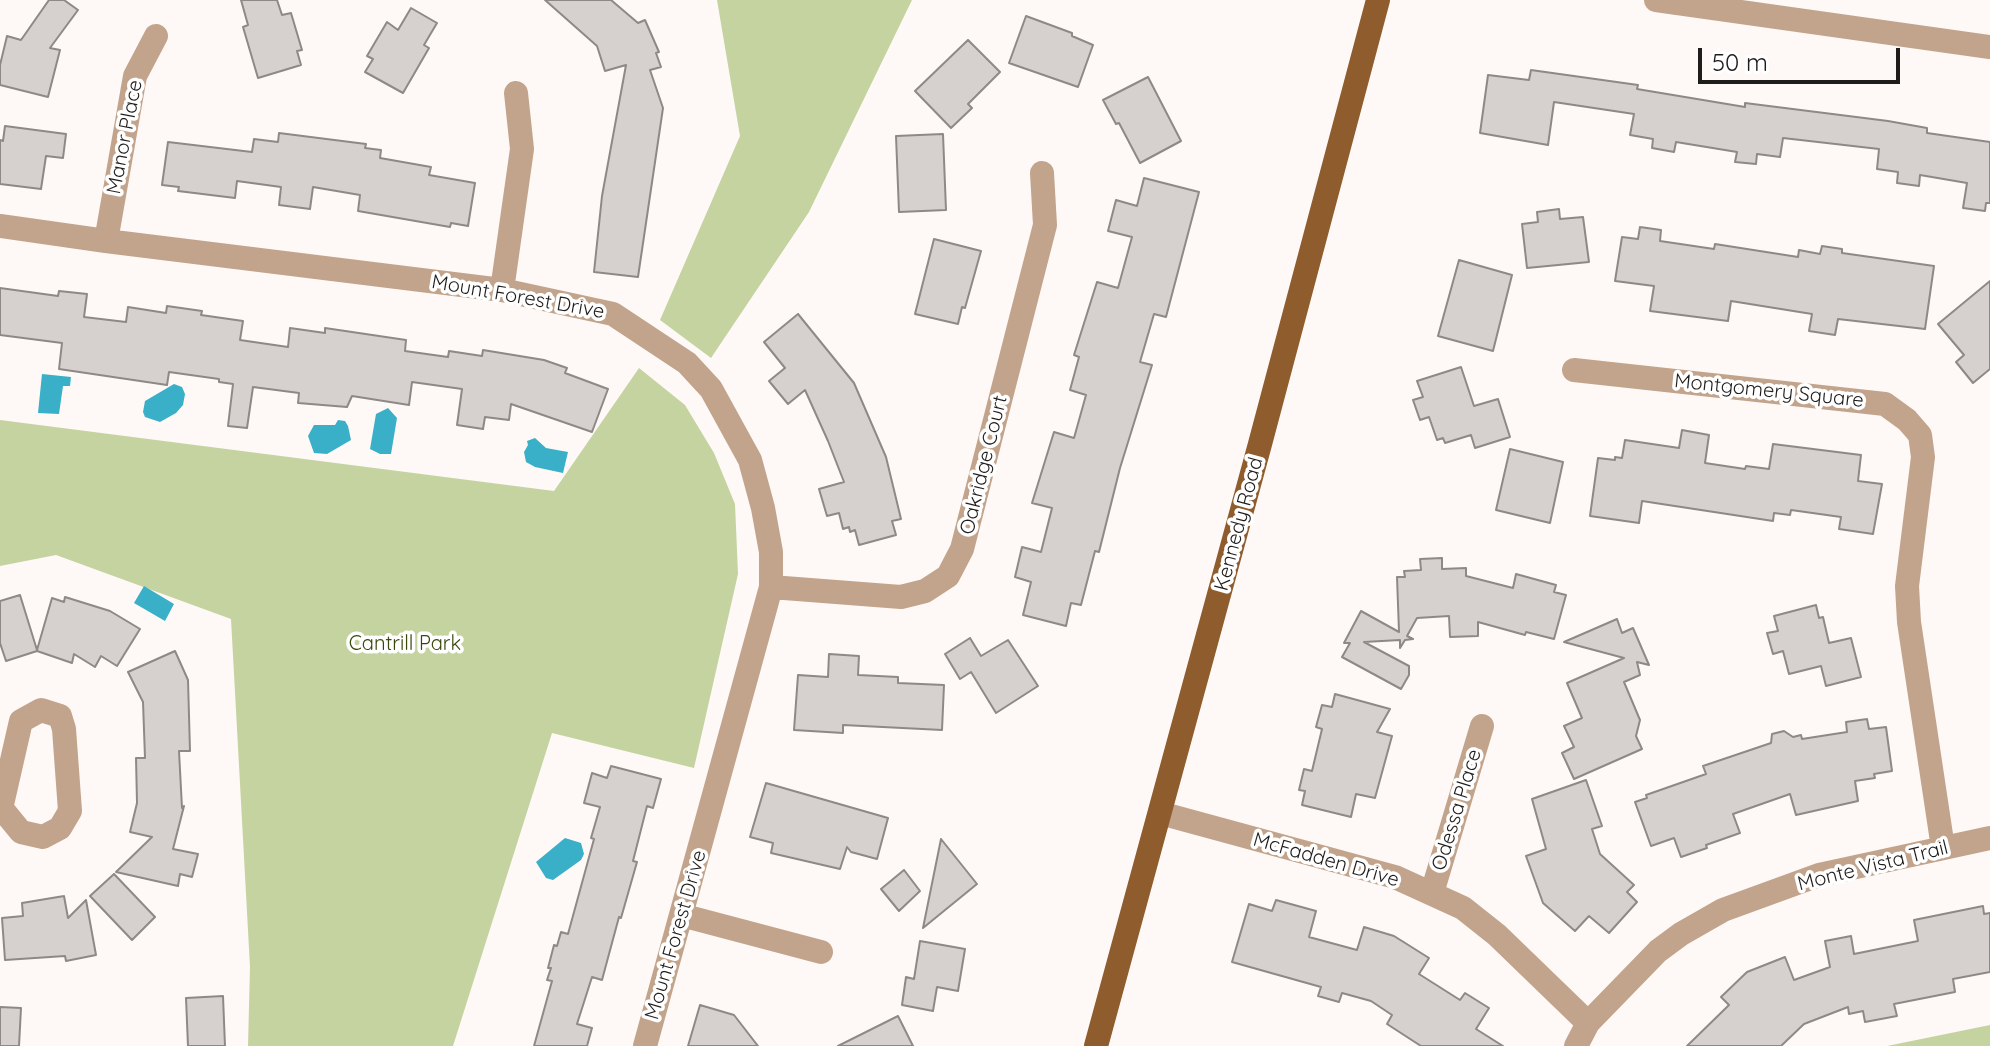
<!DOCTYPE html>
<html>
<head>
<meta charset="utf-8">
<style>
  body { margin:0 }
  #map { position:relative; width:1990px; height:1046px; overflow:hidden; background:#fef9f6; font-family:Quicksand,sans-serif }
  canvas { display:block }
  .scale { position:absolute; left:1698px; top:48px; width:202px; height:36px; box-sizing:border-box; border:4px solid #1f1d1c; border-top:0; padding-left:10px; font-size:24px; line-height:28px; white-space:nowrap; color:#1f1d1c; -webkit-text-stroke:6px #fff; paint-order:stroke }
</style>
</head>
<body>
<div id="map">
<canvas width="1990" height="1046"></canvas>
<div class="scale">50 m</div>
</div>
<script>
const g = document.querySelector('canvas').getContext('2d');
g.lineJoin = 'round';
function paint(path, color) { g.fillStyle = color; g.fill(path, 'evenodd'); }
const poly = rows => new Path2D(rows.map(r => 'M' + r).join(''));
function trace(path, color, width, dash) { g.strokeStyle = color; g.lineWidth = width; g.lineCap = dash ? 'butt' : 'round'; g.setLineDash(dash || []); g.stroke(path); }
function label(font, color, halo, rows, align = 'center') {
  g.font = font + ' Quicksand,sans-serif'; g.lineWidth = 7; g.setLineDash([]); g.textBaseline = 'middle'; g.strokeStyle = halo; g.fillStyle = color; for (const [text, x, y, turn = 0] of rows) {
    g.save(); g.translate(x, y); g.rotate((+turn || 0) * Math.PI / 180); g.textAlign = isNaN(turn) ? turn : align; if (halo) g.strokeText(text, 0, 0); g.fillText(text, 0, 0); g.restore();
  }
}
const green = poly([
  [717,0,912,0,809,212,711,358,660,320,740,136],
  [639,368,685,405,714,453,735,504,738,574,694,768,552,733,453,1046,248,1046,250,967,231,619,56,555,0,566,0,420,554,491],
  [1990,1025,1990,1046,1887,1046]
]);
const water = poly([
  [42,374,71,377,70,386,63,386,59,414,38,413],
  [174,384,182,387,185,394,183,405,176,413,160,422,145,417,143,412,145,401],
  [388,408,397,418,391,454,380,454,370,449,376,414],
  [338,420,345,421,348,426,351,440,327,454,314,453,308,436,314,425,335,425],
  [535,438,546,448,568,452,563,473,535,467,526,462,524,452,528,445,527,441],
  [144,586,174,604,165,621,134,603],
  [565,838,581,843,584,854,581,860,553,880,546,878,536,862]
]);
const building = poly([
  [49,0,64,0,78,10,50,48,60,50,48,97,0,85,0,65,7,36,21,40,49,0],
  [241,0,277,0,282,15,291,13,302,50,297,51,301,65,258,78,243,27,248,25,241,0],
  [545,0,611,0,638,23,645,20,659,52,656,53,661,67,650,70,663,108,638,277,594,272,602,196,626,65,605,71,597,46,545,0],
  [411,8,437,23,424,45,429,48,403,93,365,72,373,59,367,56,387,22,398,30,411,8],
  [1026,16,1072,33,1072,36,1093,45,1078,87,1009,63,1026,16],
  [968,40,1000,72,968,104,972,108,951,128,915,91,968,40],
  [1531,70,1638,85,1637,89,1745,107,1745,103,1888,121,1927,128,1927,133,1990,142,1990,203,1986,203,1985,211,1963,208,1967,183,1920,175,1919,186,1897,183,1898,172,1877,169,1879,149,1783,138,1780,157,1757,154,1756,164,1735,162,1737,152,1676,142,1674,152,1652,148,1653,139,1630,135,1634,114,1554,102,1548,145,1480,133,1488,75,1529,80,1531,70],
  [1148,77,1181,141,1140,163,1119,123,1116,124,1103,100,1148,77],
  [5,126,66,134,63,158,46,156,41,189,0,184,0,140,3,141,5,126],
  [279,133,366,144,365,148,381,150,380,158,431,167,429,175,475,183,468,226,451,223,450,227,358,211,360,195,313,187,310,209,279,205,281,187,237,181,235,198,178,191,179,187,162,185,168,142,252,152,254,139,278,142,279,133],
  [943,134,946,210,899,212,896,136,943,134],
  [1144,178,1199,192,1166,317,1154,314,1140,362,1152,365,1120,468,1099,552,1095,551,1081,605,1071,603,1066,626,1023,615,1031,582,1015,577,1022,547,1041,552,1052,508,1032,503,1054,432,1074,438,1086,395,1070,390,1079,357,1074,355,1097,282,1118,288,1132,237,1108,231,1116,200,1137,206,1144,178],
  [1559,209,1560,219,1583,217,1589,262,1527,268,1522,224,1538,222,1537,212,1559,209],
  [1640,227,1661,230,1660,241,1714,249,1715,244,1798,257,1799,250,1820,254,1822,246,1842,249,1842,253,1934,266,1925,329,1838,319,1835,335,1809,331,1812,314,1731,301,1728,321,1650,311,1654,286,1615,281,1622,237,1638,239,1640,227],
  [934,239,981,251,965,308,962,307,958,324,915,314,934,239],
  [1459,260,1512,275,1493,351,1438,336,1459,260],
  [1990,281,1990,369,1973,383,1956,362,1964,355,1938,324,1990,281],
  [0,288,58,296,59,291,87,294,84,317,126,322,128,307,166,313,167,306,202,311,201,315,243,321,240,340,288,347,290,328,325,333,325,328,406,340,405,351,448,357,449,351,482,356,483,350,544,360,567,368,565,373,608,389,592,432,511,404,509,420,485,417,483,429,457,425,462,389,412,382,409,405,352,396,347,407,298,403,299,393,253,387,247,428,228,426,233,384,219,382,219,379,169,372,167,385,59,369,62,343,0,335,0,288],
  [798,314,854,383,886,457,901,519,892,521,896,535,859,545,855,530,850,532,849,527,843,529,839,513,827,516,819,489,844,482,828,441,805,390,788,404,769,381,785,368,764,342,798,314],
  [1461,367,1474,406,1498,399,1510,437,1475,448,1471,435,1445,443,1443,438,1437,440,1429,417,1420,420,1413,400,1423,397,1417,381,1461,367],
  [1682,430,1709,435,1705,463,1745,469,1746,466,1769,469,1773,444,1861,455,1858,481,1882,484,1873,534,1839,529,1841,517,1791,510,1790,515,1774,513,1773,521,1642,501,1639,523,1590,516,1598,458,1615,460,1615,457,1622,458,1625,440,1679,448,1682,430],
  [1510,449,1563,462,1550,523,1496,510,1510,449],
  [1442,558,1442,569,1466,568,1466,576,1513,588,1516,574,1556,585,1554,592,1566,595,1554,639,1526,632,1525,635,1478,622,1478,636,1450,637,1449,616,1417,618,1407,636,1413,639,1405,640,1400,648,1400,640,1364,642,1409,666,1409,675,1401,689,1342,657,1350,643,1344,643,1361,611,1399,632,1397,577,1405,577,1404,571,1421,570,1420,559,1442,558],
  [20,595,37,650,52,598,64,602,65,597,110,611,140,629,117,666,101,656,95,667,74,654,72,663,37,651,6,661,0,643,0,601,20,595],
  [1816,605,1819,618,1823,617,1829,643,1851,638,1861,677,1826,686,1821,666,1789,674,1783,651,1773,654,1767,633,1778,631,1774,616,1816,605],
  [1617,619,1622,633,1633,628,1649,665,1637,662,1640,675,1624,682,1640,720,1636,736,1642,749,1574,779,1562,753,1574,747,1564,726,1582,718,1567,683,1624,658,1564,642,1617,619],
  [970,638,981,656,1008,640,1038,686,996,713,971,672,960,679,945,654,970,638],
  [175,651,188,680,190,751,179,751,182,808,184,806,173,849,198,854,192,877,180,874,178,886,116,872,152,837,130,832,137,803,136,758,145,758,143,702,128,672,175,651],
  [829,654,859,656,858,675,898,677,898,683,944,685,942,730,843,725,843,733,794,730,798,675,828,677,829,654],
  [1335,694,1390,709,1377,732,1392,736,1375,798,1356,794,1351,817,1302,805,1305,791,1299,790,1304,769,1312,771,1322,729,1316,727,1322,705,1332,707,1335,694],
  [1867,719,1869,729,1886,727,1892,771,1874,774,1875,778,1855,781,1858,801,1796,815,1790,794,1733,814,1740,833,1706,845,1707,848,1681,857,1674,838,1651,846,1635,802,1647,798,1646,795,1706,774,1703,766,1771,743,1772,734,1784,731,1793,737,1801,735,1802,739,1847,732,1846,722,1867,719],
  [611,766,661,779,653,808,647,806,633,861,637,862,621,918,619,917,602,980,592,977,577,1024,592,1028,587,1046,534,1046,552,981,547,980,551,968,548,968,554,945,557,946,561,932,568,934,594,839,591,838,600,807,584,803,592,773,607,778,611,766],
  [1586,780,1602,826,1592,829,1600,854,1634,885,1627,892,1637,902,1609,933,1589,916,1575,931,1543,903,1526,856,1546,849,1532,799,1586,780],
  [766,783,888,818,877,859,851,852,847,847,840,869,771,853,773,843,750,837,766,783],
  [941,839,977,884,923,928,941,839],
  [904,870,920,891,899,911,881,889,904,870],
  [114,874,155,917,132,940,90,896,114,874],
  [64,896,68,918,86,900,96,955,66,961,65,956,5,960,2,918,23,916,22,903,64,896],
  [1276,900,1316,911,1309,937,1357,950,1364,927,1394,936,1429,958,1419,974,1460,1000,1465,993,1489,1008,1476,1029,1503,1046,1421,1046,1387,1024,1392,1015,1371,1001,1342,993,1339,1002,1318,996,1321,987,1232,962,1249,904,1272,911,1276,900],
  [1983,906,1984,914,1990,913,1990,972,1953,979,1955,992,1894,1004,1897,1016,1865,1022,1863,1011,1849,1014,1848,1007,1804,1024,1781,1046,1687,1046,1729,1005,1721,997,1747,972,1785,957,1794,980,1830,967,1825,941,1851,936,1854,954,1918,941,1914,920,1983,906],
  [920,941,965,949,958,991,937,987,933,1011,902,1005,906,977,914,979,920,941],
  [223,996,225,1046,188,1046,186,998,223,996],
  [700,1005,734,1015,758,1046,688,1046,700,1005],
  [0,1007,21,1008,19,1046,0,1046,0,1007],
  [898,1016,913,1046,838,1046,898,1016]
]);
const minor = poly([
  [1656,0,1990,47],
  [0,226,106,241,502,290,613,314,687,363,711,389,750,460,763,508,771,552,771,587,645,1046],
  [106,241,135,76,156,36],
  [502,290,522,149,516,93],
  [1574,370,1885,404,1907,420,1920,435,1923,457,1907,586,1909,622,1943,848],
  [771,587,901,597,925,591,948,576,962,549,1045,225,1042,173],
  [0,813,21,721,41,710,60,716,64,729,70,811,60,828,43,837,21,832,3,810],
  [1160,813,1395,877,1463,908,1497,935,1588,1023],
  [1432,893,1482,726],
  [681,915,821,952],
  [1576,1046,1588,1023,1658,951,1681,934,1723,910,1819,875,1990,838]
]);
const major = poly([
  [1096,1046,1260,444,1378,0]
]);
const streetNames = [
  ["Manor Place",125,137,-79],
  ["Mount Forest Drive",518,297,10],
  ["Montgomery Square",1769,391,6],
  ["Oakridge Court",984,465,-76],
  ["Kennedy Road",1239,524,-75],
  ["Odessa Place",1457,810,-73],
  ["McFadden Drive",1326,860,16],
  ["Monte Vista Trail",1873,866,-14],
  ["Mount Forest Drive",676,935,-74]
];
const parkNames = [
  ["Cantrill Park",405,644]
];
paint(green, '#c5d3a1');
paint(water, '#39afc8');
paint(building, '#d6d1cf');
trace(building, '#8e8987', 2);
trace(minor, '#c2a48c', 24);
trace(major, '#8f5c2d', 24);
label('20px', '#1f1d1c', '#fff', streetNames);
label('20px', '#3a470a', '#fff', parkNames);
</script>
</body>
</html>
